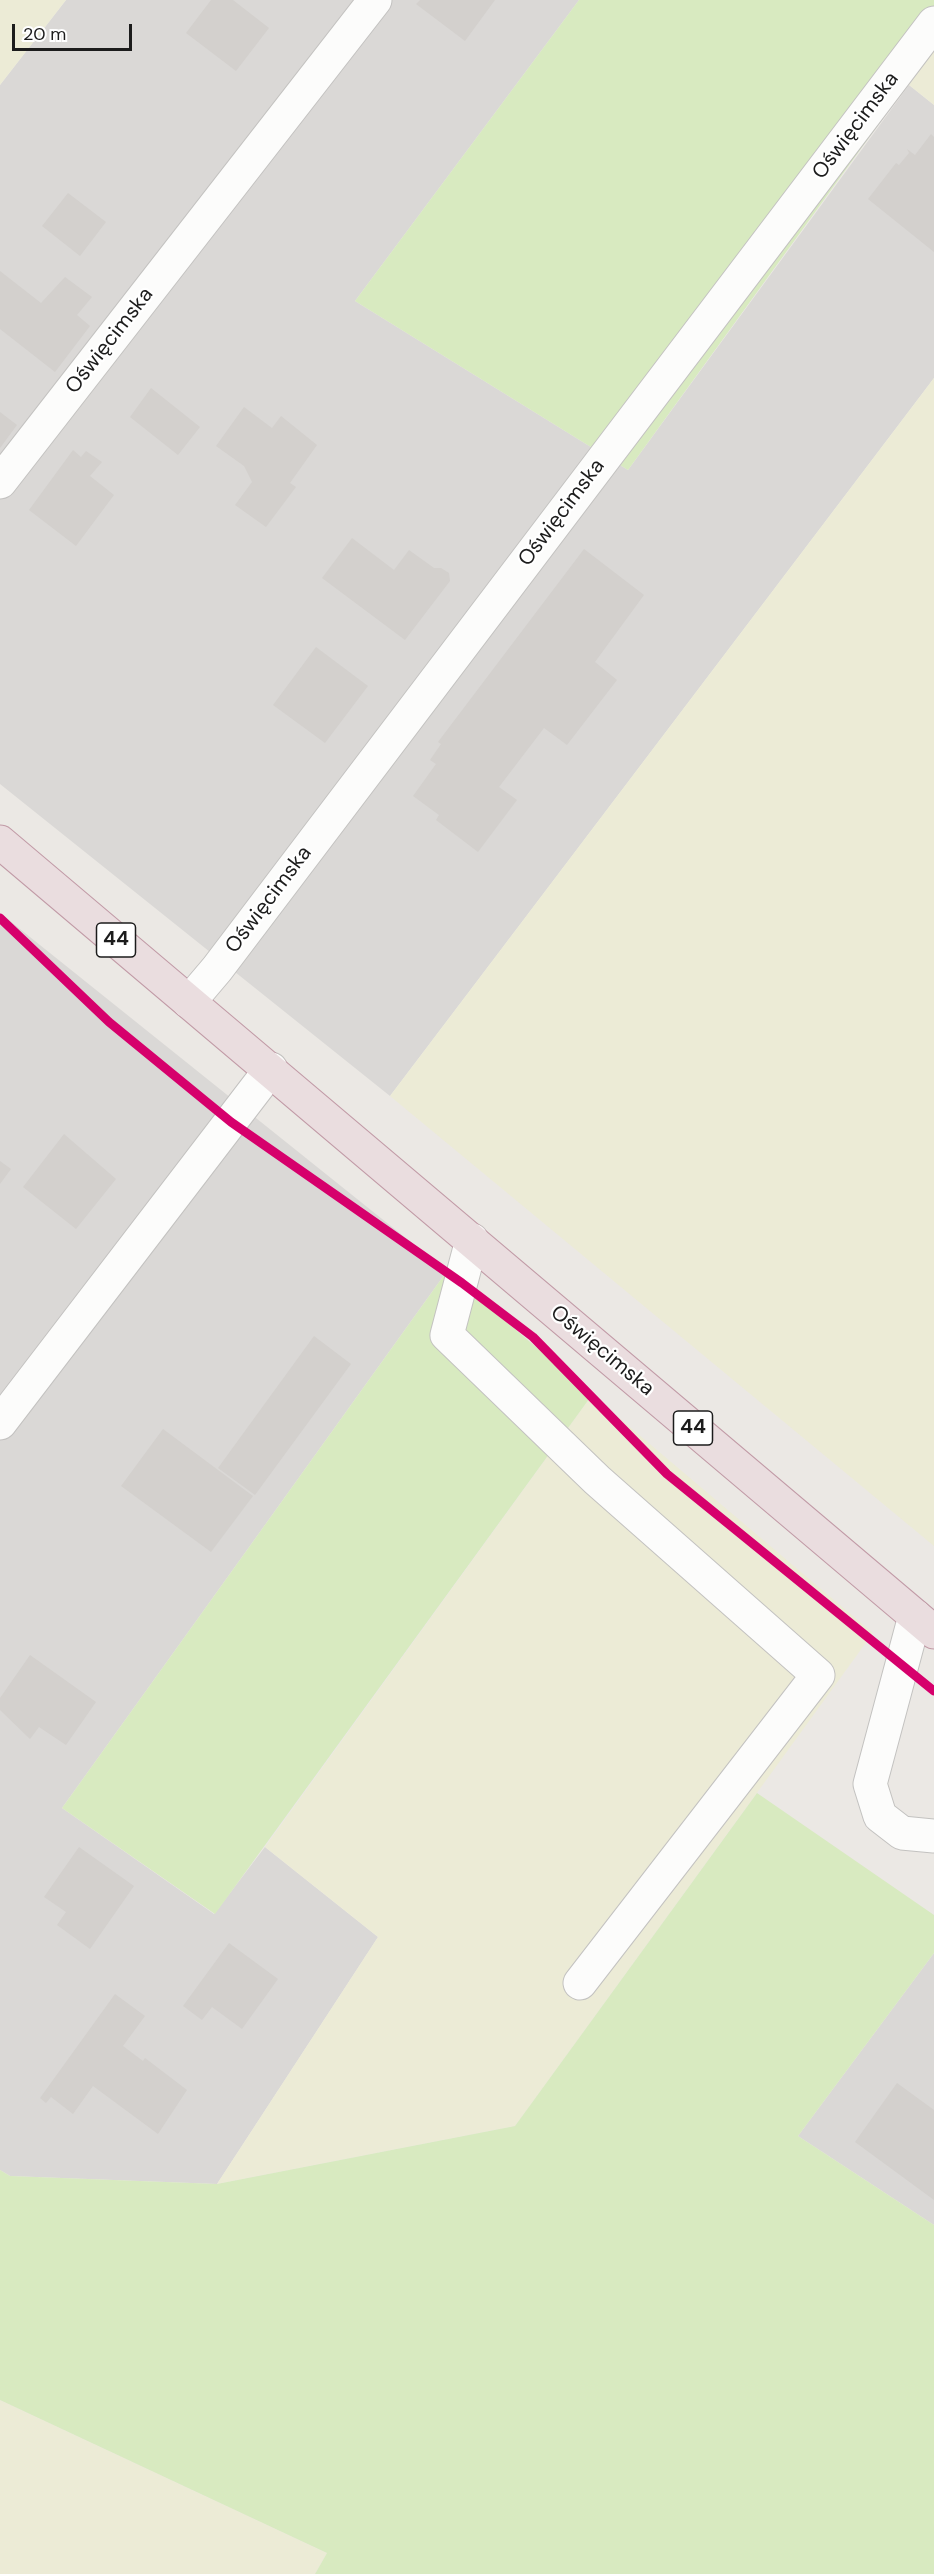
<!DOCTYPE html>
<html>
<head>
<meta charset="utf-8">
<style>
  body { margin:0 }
  #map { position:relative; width:934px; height:2574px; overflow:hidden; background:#ebe8e4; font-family:"DM Sans",sans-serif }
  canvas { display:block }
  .scale { position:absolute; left:12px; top:24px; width:120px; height:27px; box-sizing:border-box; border:3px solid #1c1c1c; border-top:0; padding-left:8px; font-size:18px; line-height:21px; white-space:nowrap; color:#1c1c1c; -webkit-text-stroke:4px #fff; paint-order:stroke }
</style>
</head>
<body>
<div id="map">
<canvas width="934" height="2574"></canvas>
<div class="scale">20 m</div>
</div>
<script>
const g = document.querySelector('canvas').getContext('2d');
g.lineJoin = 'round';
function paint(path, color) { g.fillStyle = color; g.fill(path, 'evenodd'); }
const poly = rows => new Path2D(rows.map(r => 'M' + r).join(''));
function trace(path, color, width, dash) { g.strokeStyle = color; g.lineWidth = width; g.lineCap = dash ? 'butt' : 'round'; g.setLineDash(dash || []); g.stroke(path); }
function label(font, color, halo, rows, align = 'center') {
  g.font = font + ' "DM Sans",sans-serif'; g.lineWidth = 4.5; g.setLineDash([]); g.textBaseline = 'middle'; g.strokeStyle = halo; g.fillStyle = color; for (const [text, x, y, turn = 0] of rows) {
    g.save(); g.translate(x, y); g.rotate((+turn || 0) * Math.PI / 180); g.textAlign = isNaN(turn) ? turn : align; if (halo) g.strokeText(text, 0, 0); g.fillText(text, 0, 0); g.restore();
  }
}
const residential = poly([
  [66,0,579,0,355,301,628,470,909,85,934,105,934,378,390,1096,0,784,0,85],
  [0,913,447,1271,62,1808,214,1914,265,1847,378,1937,217,2184,10,2176,0,2170],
  [934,1953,934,2225,798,2136]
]);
const farmland = poly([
  [0,0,66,0,0,85],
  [934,48,934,105,909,85],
  [934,378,934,1546,390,1096],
  [592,1395,873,1633,515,2126,217,2184,378,1937,265,1847],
  [0,2400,327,2553,315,2574,0,2574]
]);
const grass = poly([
  [579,0,934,0,934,48,628,470,355,301],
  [447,1271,592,1395,215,1914,62,1808],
  [757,1793,934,1915,934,1953,798,2136,934,2225,934,2574,315,2574,327,2553,0,2400,0,2170,10,2176,217,2184,515,2126]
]);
const building = poly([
  [211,0,233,0,269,28,236,71,186,33],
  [420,0,495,0,465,41,416,4],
  [931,134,934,137,934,252,868,199,896,163,899,165,909,153,907,149,915,155],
  [68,193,106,222,80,256,42,226],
  [0,271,41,303,65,277,92,297,77,315,90,326,55,372,0,329],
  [151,388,200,427,178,455,130,417],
  [244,407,272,428,281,416,317,445,290,483,296,487,266,527,235,505,252,482,244,466,216,446],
  [0,412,17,425,0,448],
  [73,450,81,457,86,451,102,462,90,476,114,495,76,546,29,510],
  [352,538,394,570,409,550,434,568,441,568,449,573,450,581,405,640,322,578],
  [584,549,644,595,595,662,617,680,567,745,544,728,499,787,517,800,478,852,436,820,439,815,413,796,436,764,430,760,441,744,438,742],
  [316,647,368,686,325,743,273,705],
  [64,1134,116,1179,76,1229,23,1187],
  [0,1161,11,1169,0,1184],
  [314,1336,351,1364,255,1495,218,1468],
  [163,1429,253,1496,211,1552,121,1486],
  [30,1655,96,1702,66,1745,39,1727,30,1739,0,1710,0,1698],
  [79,1847,134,1886,90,1949,57,1925,66,1912,44,1897],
  [229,1943,278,1979,242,2029,212,2007,202,2020,183,2006],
  [115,1994,145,2016,123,2046,143,2061,145,2058,187,2090,158,2134,93,2086,73,2114,51,2097,46,2103,40,2098],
  [897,2083,934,2110,934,2200,855,2142]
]);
const minor = poly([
  [0,482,375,0],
  [189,1002,217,969,934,23],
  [472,1240,447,1335,597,1480,818,1675,580,1983],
  [0,1423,271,1069],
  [915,1616,870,1784,880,1816,902,1833,934,1836]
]);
const highway = poly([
  [0,842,934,1632]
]);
const cycleway = poly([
  [0,918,109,1022,231,1122,462,1283,533,1337,667,1474,934,1691]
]);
const shields = [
  [116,940,39],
  [693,1428,39]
];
const shieldNames = [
  ["44",116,940],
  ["44",693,1428]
];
const streetNames = [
  ["Oświęcimska",856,126,-53],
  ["Oświęcimska",110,341,-52],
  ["Oświęcimska",562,513,-53],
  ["Oświęcimska",269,900,-53],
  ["Oświęcimska",602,1351,40]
];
paint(residential, '#dad8d6');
paint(farmland, '#ecebd6');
paint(grass, '#d8eac0');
paint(building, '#d3d0cd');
trace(minor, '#c3c2c0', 35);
trace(highway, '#c19aa6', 35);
trace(minor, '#fcfcfb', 33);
trace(highway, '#eadddf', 33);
trace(cycleway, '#d6006c', 9);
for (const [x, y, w] of shields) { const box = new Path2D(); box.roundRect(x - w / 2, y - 17, w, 34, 4.5); g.fillStyle = '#fff'; g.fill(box); trace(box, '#1c1c1c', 1.5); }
label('bold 20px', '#1c1c1c', null, shieldNames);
label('21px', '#1c1c1c', '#fff', streetNames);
</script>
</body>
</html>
